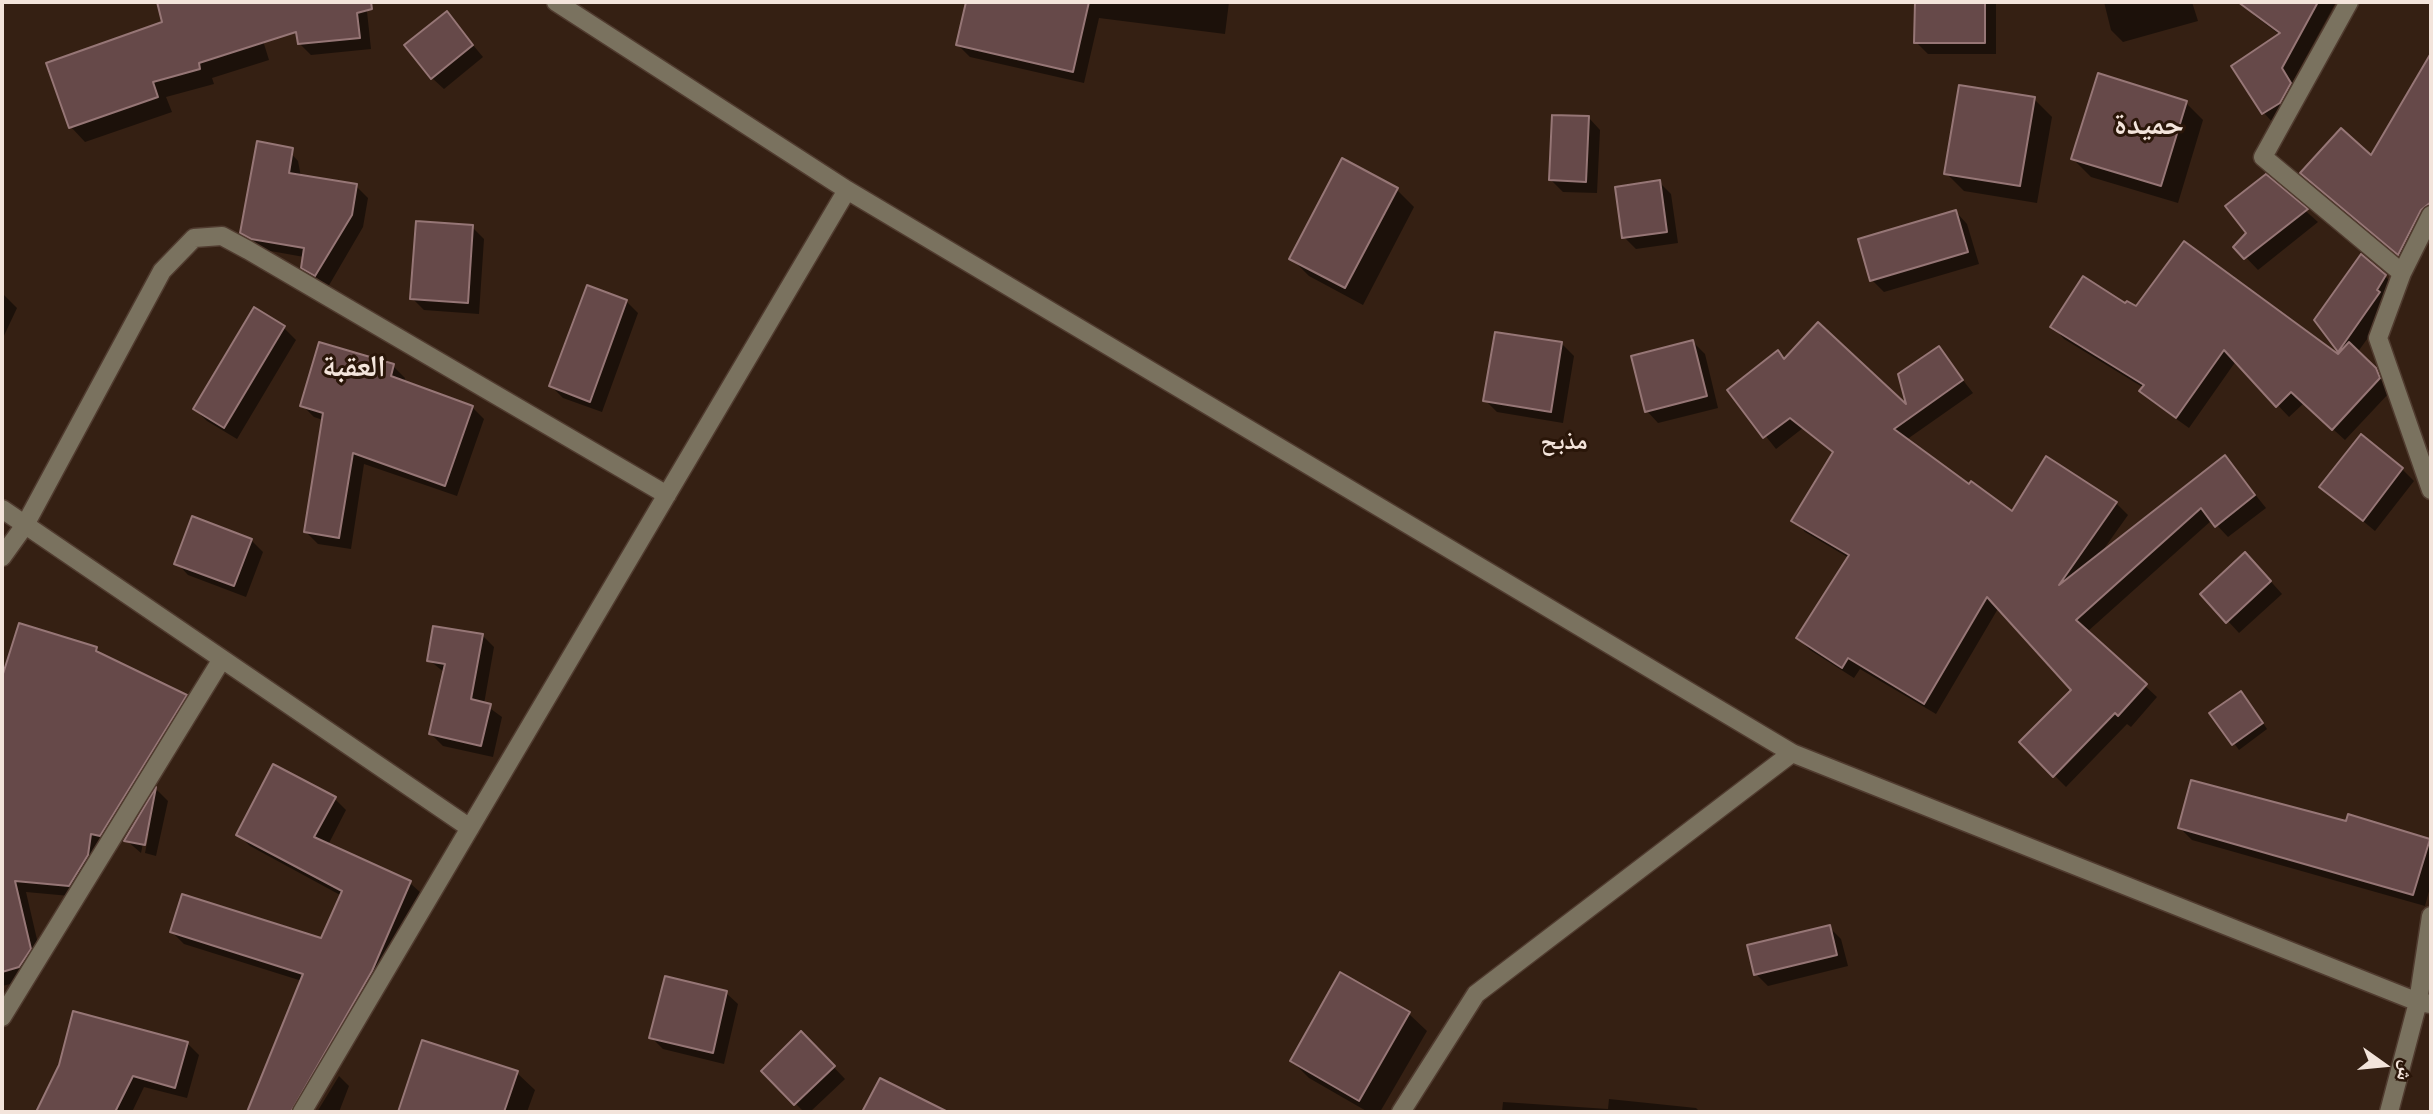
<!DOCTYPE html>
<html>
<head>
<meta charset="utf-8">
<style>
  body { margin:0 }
  #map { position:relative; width:2433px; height:1114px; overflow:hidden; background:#352013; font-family:Spectral,"Noto Naskh Arabic",serif }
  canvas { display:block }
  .frame { position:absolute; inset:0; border:4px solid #f3e4db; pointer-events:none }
  .north { position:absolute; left:2349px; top:1030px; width:70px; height:70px; -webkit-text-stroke:5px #2a1609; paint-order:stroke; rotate:105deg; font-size:19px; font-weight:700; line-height:28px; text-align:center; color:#f3e4db }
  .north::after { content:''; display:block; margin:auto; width:24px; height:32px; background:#f3e4db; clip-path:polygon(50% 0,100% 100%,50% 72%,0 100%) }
</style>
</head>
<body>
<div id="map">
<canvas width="2433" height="1114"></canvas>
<div class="frame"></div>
<div class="north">ش</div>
</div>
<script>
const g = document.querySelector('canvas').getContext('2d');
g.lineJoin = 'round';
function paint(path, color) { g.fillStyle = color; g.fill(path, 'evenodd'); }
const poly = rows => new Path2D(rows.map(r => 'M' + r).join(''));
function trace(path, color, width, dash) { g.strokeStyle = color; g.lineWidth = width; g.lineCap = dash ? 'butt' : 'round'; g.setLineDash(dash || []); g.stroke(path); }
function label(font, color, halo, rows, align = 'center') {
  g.font = font + ' Spectral,"Noto Naskh Arabic",serif'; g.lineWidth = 6; g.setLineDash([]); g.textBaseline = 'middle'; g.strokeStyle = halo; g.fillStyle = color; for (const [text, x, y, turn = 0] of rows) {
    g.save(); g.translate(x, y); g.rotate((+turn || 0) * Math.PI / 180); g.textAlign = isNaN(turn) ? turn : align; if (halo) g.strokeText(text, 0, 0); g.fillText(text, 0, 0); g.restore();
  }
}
const shadow = poly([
  [158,2,251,2,269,60,212,78,214,84,166,97,172,112,85,142,71,127,164,23],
  [295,2,366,2,371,49,311,55,299,43],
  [968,2,986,4,1229,2,1225,34,1099,18,1084,83,970,57,958,45],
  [1916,2,1996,2,1996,54,1928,54,1916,42],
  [2104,2,2192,2,2198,21,2123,42,2111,30],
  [2244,2,2336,2,2293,81,2302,96,2275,125,2264,113,2233,66,2280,35,2255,16],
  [447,14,483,57,444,89,432,78],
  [2431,67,2431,224,2411,265,2314,185,2372,158,2409,93],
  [2034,99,2052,117,2037,203,1964,191,1946,173],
  [2186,103,2203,120,2178,203,2091,177,2073,159],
  [1589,118,1600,130,1597,193,1563,192,1551,180],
  [286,148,298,161,301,177,356,186,368,198,363,227,328,287,303,267,304,257,265,250,242,232],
  [2266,176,2318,222,2258,270,2236,247,2248,233],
  [1659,182,1671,194,1678,243,1636,249,1624,237],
  [1397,190,1414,207,1363,305,1309,276,1292,259],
  [1956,212,1967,224,1979,264,1884,292,1872,280],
  [472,227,484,239,479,314,424,310,412,298],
  [2385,276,2397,288,2391,306,2357,353,2388,382,2391,391,2345,440,2304,403,2289,417,2236,361,2189,428,2154,403,2142,391,2144,388,2064,339,2053,327,2126,306,2338,356,2341,353,2316,320],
  [2,293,17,308,2,340],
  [626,301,638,313,602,412,563,398,551,386],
  [254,310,284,328,296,340,237,439,207,421,195,409],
  [1693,342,1705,354,1718,408,1658,423,1647,411],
  [1562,344,1574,356,1563,423,1497,412,1485,400],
  [1938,348,1973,393,1906,440,2013,513,2116,503,2128,515,2101,553,2225,457,2266,508,2228,537,2212,520,2087,632,2157,697,2131,727,2127,724,2066,787,2021,742,2073,690,1999,607,1936,714,1860,669,1854,678,1810,650,1798,638,1849,558,1805,532,1794,520,1834,453,1803,428,1776,449,1729,390,1778,353,1785,360,1910,409],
  [393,366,405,378,404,383,472,407,484,419,457,496,364,464,351,549,318,544,306,532,323,420,314,417,302,405],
  [2402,469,2414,481,2375,531,2322,487],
  [251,540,263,552,246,597,188,575,177,563],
  [2257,566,2282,594,2239,633,2203,594],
  [20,625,96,648,105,657,186,696,197,708,81,897,26,892,42,961,31,979,2,986,2,682],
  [482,635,494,647,484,704,502,717,493,757,443,746,431,734,445,673,429,660],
  [2246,698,2267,729,2239,750,2212,713],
  [157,790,168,801,156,856,145,853,149,833,144,838,141,853,126,840],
  [334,798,346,810,328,845,410,883,422,894,307,1112,249,1112,302,981,184,944,172,932,322,941,342,896,250,846,238,834],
  [2347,823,2431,843,2431,884,2425,906,2192,840,2180,828],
  [1829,927,1841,939,1848,966,1768,986,1756,974],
  [1341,975,1409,1014,1427,1031,1380,1112,1368,1112,1309,1078,1292,1061],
  [726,993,738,1004,724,1064,663,1049,651,1037],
  [801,1033,845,1079,810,1112,804,1112,763,1071],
  [423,1042,517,1073,535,1090,527,1112,400,1112],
  [187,1043,199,1055,187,1098,144,1087,132,1112,45,1112,40,1108],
  [339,1076,349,1086,339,1112,317,1112],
  [1609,1099,1696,1108,1700,1112,1502,1112,1503,1102,1608,1109]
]);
const building = poly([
  [157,2,371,2,372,9,357,13,360,38,298,44,296,32,199,63,200,69,153,82,158,97,69,128,46,63,162,22,157,2],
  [966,2,1089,2,1073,72,956,45,966,2],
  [1915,2,1985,2,1985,43,1914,43,1915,2],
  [2238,2,2318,2,2282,68,2291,83,2280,103,2262,114,2231,66,2280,33,2238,2],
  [447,11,473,45,431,79,404,45,447,11],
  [2431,53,2431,202,2421,210,2398,255,2300,173,2341,128,2371,155,2431,53],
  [2098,73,2187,101,2161,186,2071,159,2098,73],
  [1959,85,2035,97,2020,186,1944,174,1959,85],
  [1552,115,1589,116,1586,182,1549,180,1552,115],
  [257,141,293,148,289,173,357,184,352,215,315,276,301,268,304,248,251,239,240,233,257,141],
  [1342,158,1398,188,1345,288,1289,259,1342,158],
  [2266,174,2308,209,2244,259,2233,247,2246,233,2225,206,2266,174],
  [1660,180,1667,232,1622,238,1615,187,1660,180],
  [1956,210,1968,252,1870,281,1858,239,1956,210],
  [416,221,473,225,468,303,410,299,416,221],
  [2184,241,2338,354,2349,342,2376,368,2380,378,2332,430,2291,392,2276,407,2224,350,2176,418,2139,391,2144,385,2050,327,2083,276,2125,303,2127,301,2136,306,2184,241],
  [2361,254,2386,275,2377,290,2380,292,2338,352,2314,320,2361,254],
  [587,285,627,300,590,402,549,386,587,285],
  [254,307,285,326,224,428,193,409,254,307],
  [1818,322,1906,404,1898,374,1939,346,1963,380,1894,429,1969,484,1971,481,2012,511,2046,456,2117,502,2059,585,2225,455,2255,495,2215,527,2201,508,2076,620,2147,684,2118,716,2115,713,2053,777,2019,742,2071,690,1987,597,1924,704,1848,658,1842,668,1796,638,1849,555,1791,521,1833,452,1790,418,1763,438,1727,390,1778,350,1784,359,1818,322],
  [1495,332,1562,342,1551,412,1483,401,1495,332],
  [1693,340,1707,396,1645,412,1631,356,1693,340],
  [319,342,394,364,391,376,473,406,445,486,353,453,339,538,304,532,323,413,300,406,319,342],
  [2361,434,2403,468,2363,521,2319,487,2361,434],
  [192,516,252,539,234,586,174,564,192,516],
  [2245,552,2271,581,2226,623,2200,594,2245,552],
  [19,623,97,647,96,651,187,695,100,836,91,834,88,855,69,886,15,881,31,949,19,967,2,972,2,677,19,623],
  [433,626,483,634,471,699,491,704,481,746,429,734,445,664,427,661,433,626],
  [2241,691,2263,723,2232,745,2209,713,2241,691],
  [273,764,336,797,314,837,411,881,372,971,291,1112,247,1112,303,974,170,932,182,894,321,938,342,891,236,835,273,764],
  [2191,780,2346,821,2348,814,2430,839,2413,895,2178,828,2191,780],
  [156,787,145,845,124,841,156,787],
  [1830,925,1837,955,1754,975,1747,945,1830,925],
  [1340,972,1410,1012,1359,1101,1290,1061,1340,972],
  [665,976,727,991,713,1053,649,1038,665,976],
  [73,1011,188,1042,175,1088,133,1076,115,1112,36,1112,59,1065,73,1011],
  [801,1031,835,1066,794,1105,761,1071,801,1031],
  [422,1040,518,1071,504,1112,398,1112,422,1040],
  [880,1078,948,1112,862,1112,880,1078]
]);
const minor = poly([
  [556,2,847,190,1792,753,2418,1002,2431,1004],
  [2349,2,2263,157,2402,273],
  [2431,215,2402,273,2378,338,2431,490],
  [2,509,470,828],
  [2,557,25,525,162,271,194,238,222,236,248,250,667,495],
  [2,1017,222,659],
  [302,1112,847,190],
  [1401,1112,1476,994,1792,753],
  [2389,1112,2418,1002,2431,916]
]);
const neighbourhoodNames = [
  ["مذبح",1564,444]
];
const districtNames = [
  ["حميدة",2149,128],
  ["العقبة",354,370]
];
paint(shadow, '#0007');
paint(building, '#664949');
trace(building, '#967676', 2);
trace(minor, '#503b2f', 21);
trace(minor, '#7a725f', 18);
label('bold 24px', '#f3e4db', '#2a1609', neighbourhoodNames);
label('bold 30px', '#f3e4db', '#2a1609', districtNames);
</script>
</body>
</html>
